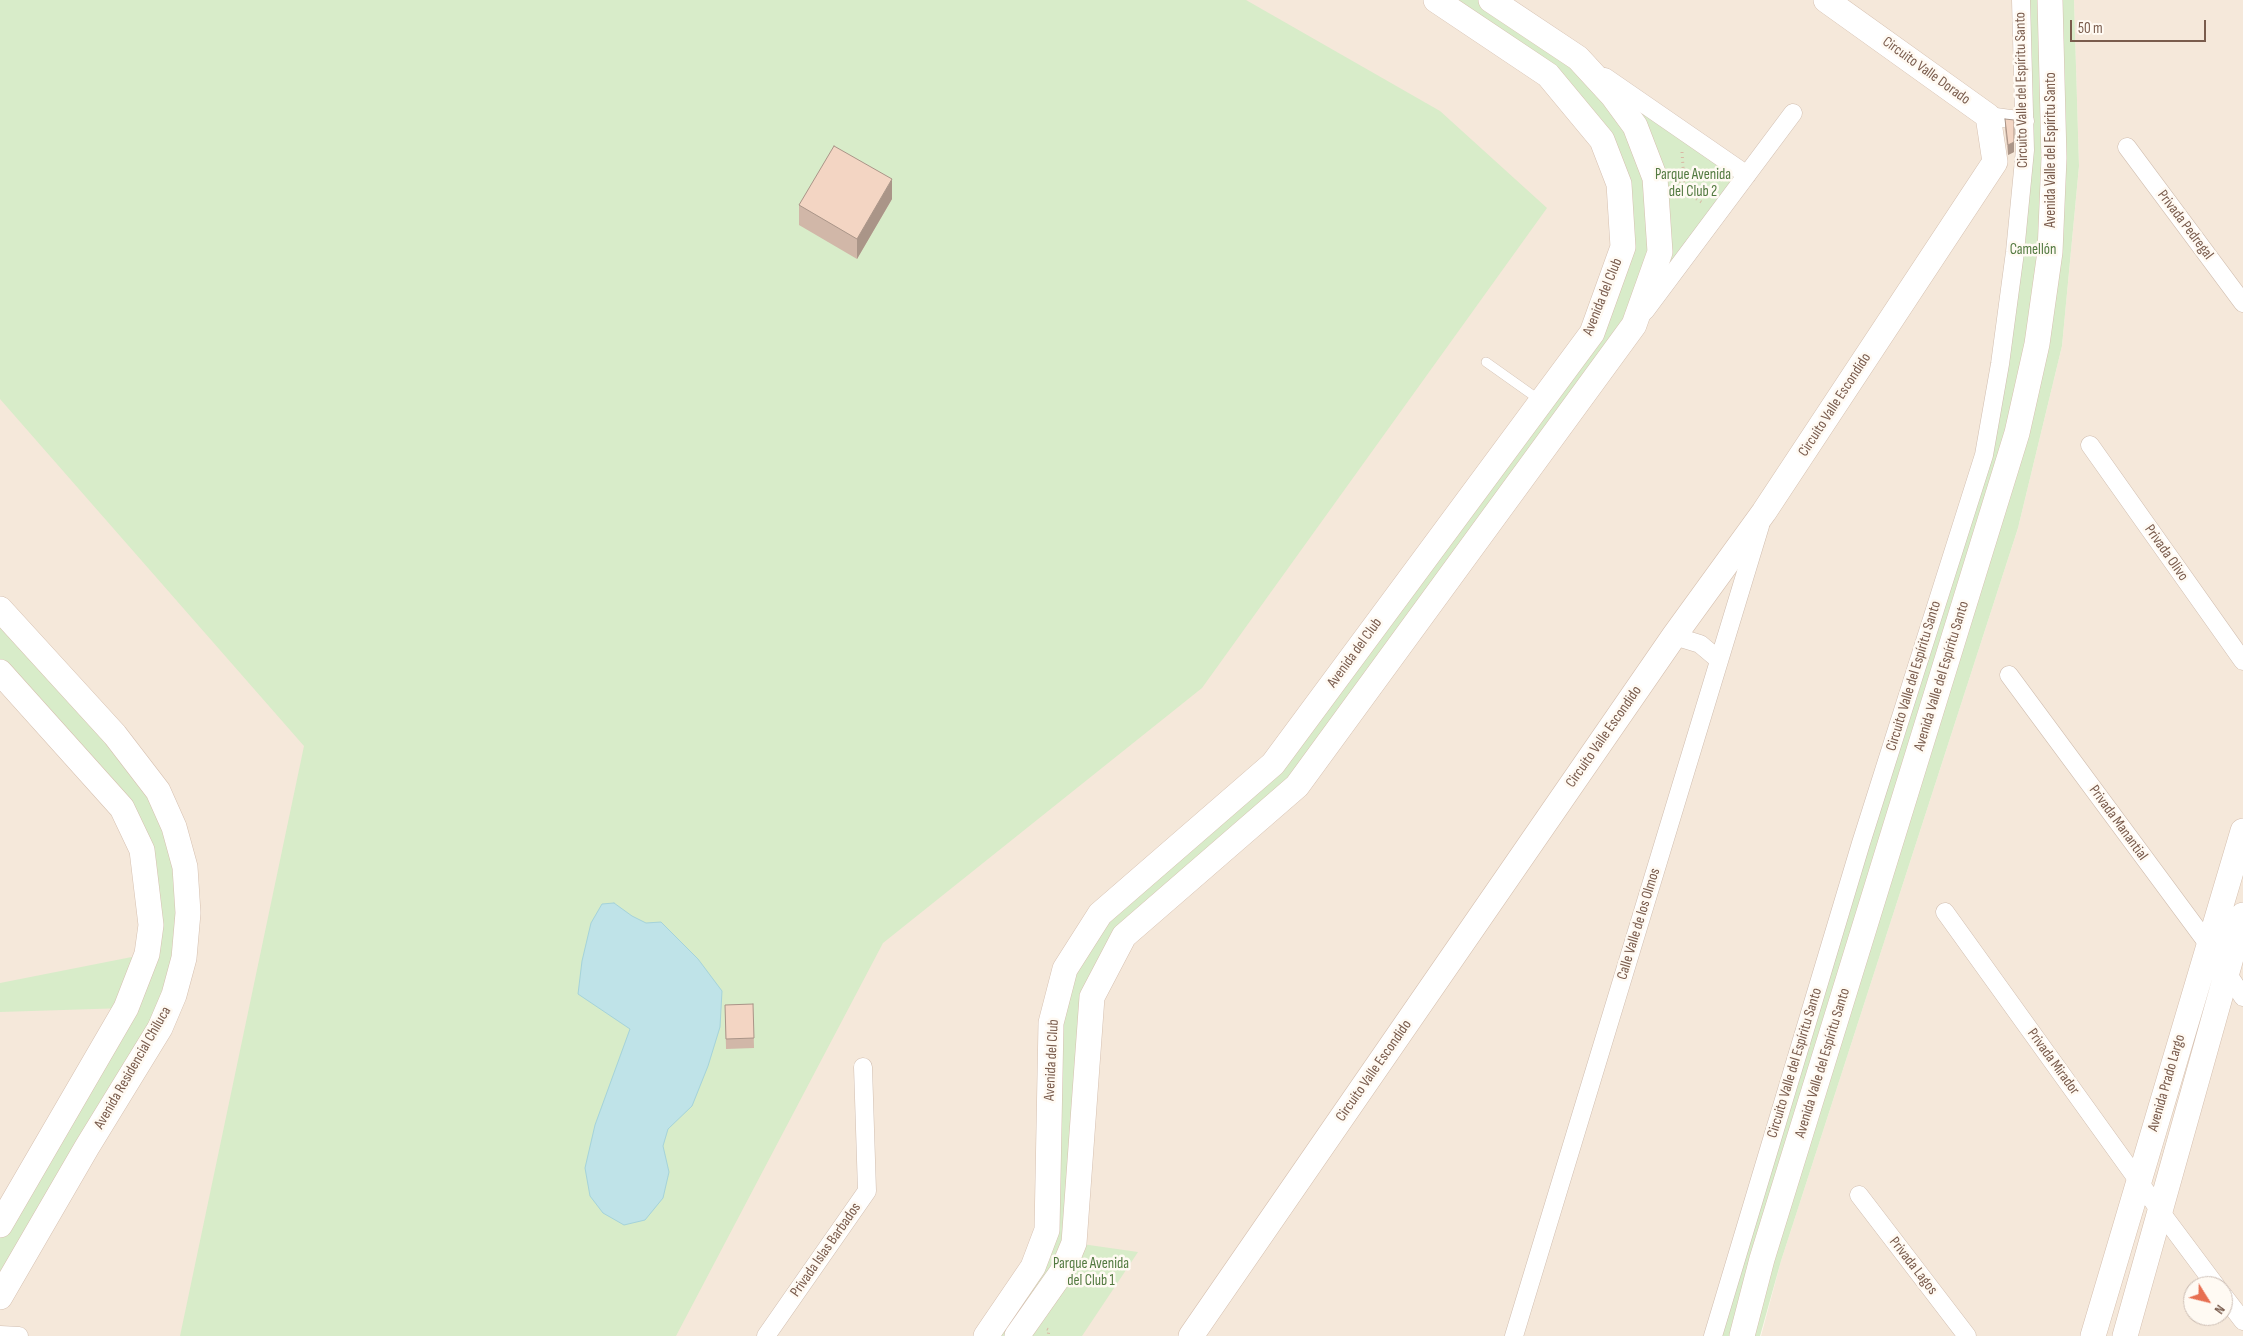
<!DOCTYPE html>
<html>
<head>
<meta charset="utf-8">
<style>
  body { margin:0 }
  #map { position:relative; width:2243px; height:1336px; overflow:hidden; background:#fdf6ec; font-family:"Sofia Sans Condensed",sans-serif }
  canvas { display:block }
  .north { position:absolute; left:2183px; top:1276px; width:50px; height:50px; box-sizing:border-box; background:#fffaf3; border:1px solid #cabbb1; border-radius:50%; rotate:126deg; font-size:14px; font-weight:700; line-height:20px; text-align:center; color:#7a5c4d }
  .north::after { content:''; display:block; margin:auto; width:18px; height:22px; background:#e76f51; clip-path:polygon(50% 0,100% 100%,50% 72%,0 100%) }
  .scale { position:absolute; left:2070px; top:20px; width:136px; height:22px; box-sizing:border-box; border:2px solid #7a5c4d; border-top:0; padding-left:6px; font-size:15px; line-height:18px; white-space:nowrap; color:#7a5c4d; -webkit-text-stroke:4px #fffaf3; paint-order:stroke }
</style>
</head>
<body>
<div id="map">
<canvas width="2243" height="1336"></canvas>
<div class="north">N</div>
<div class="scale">50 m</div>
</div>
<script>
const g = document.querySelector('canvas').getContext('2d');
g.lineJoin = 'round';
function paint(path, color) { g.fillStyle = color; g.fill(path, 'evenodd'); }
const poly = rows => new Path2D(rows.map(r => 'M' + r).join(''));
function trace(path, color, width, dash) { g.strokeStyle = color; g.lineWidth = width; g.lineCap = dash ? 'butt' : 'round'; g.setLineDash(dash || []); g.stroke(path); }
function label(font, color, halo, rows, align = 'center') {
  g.font = font + ' "Sofia Sans Condensed",sans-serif'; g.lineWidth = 5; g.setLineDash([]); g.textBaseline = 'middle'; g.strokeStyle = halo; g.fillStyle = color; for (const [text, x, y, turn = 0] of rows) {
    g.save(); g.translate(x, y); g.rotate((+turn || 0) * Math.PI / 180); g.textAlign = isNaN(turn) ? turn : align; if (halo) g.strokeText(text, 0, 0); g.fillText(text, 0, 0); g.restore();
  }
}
const residential = poly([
  [0,0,2036,0,2019,354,1727,1336,0,1336],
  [2074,0,2243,0,2243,1336,1761,1336,1781,1261,2018,528,2062,346,2079,166],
  [2193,1286,2223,1286,2223,1316,2193,1316]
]);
const green = poly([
  [0,0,1246,0,1440,111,1547,208,1202,688,883,943,676,1336,180,1336,304,746,0,399],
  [1436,0,1491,0,1747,175,1297,786,1124,936,1092,997,1075,1243,1138,1252,1082,1336,986,1336,1033,1267,1051,1023,1100,914,1273,764,1592,333,1623,247,1619,183,1548,75],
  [2021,0,2074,0,2079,166,2062,346,2018,528,1781,1261,1760,1336,1713,1336,1984,455,2015,252],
  [0,608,174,827,184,958,0,1297,0,1225,126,1008,0,1012,0,983,147,954,142,850,0,672]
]);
const water = poly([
  [614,903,632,916,646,923,661,922,698,959,722,991,720,1027,708,1066,692,1106,668,1129,663,1146,669,1172,663,1198,645,1220,624,1225,603,1213,590,1196,585,1168,595,1125,630,1029,578,994,582,961,591,923,602,904,614,903]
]);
const path = poly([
  [1682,152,1684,181],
  [1684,181,1689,186,1688,193,1681,198,1673,196,1672,190,1675,182,1684,181],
  [1688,193,1704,204],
  [1047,1329,1049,1330,1048,1336]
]);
const lane = poly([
  [1486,362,1541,401]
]);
const street = poly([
  [1605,77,1747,175],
  [1988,116,2025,121],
  [2127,147,2243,303],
  [1645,311,1793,113],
  [2090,445,2243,661],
  [1674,636,1700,644,1719,660],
  [2009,675,2208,944,2243,997],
  [1945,912,2160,1211,2216,1286],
  [1859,1195,1967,1336],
  [2223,1295,2243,1321],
  [0,1335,19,1336],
  [766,1336,867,1191,863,1067],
  [1514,1336,1760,526],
  [1713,1336,1861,843,1984,455,2000,364,2015,252,2025,150,2021,0]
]);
const secondary = poly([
  [0,609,115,735,158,791,174,827,185,867,188,913,184,958,174,995,160,1028,87,1147,0,1297],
  [0,672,122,808,142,850,151,925,147,954,126,1008,0,1225],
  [986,1336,1033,1267,1047,1230,1051,1023,1065,969,1100,914,1273,764,1592,333,1623,247,1619,184,1602,140,1548,75,1436,0],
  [1017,1336,1062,1272,1074,1243,1092,997,1124,936,1297,786,1634,325,1660,252,1655,178,1635,126,1613,96,1578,58,1491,0],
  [1191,1336,1674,636,1764,512,1995,162,1988,116,1826,0],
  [1742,1336,1762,1259,2017,433,2037,344,2050,252,2054,158,2050,0],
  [2093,1336,2243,831],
  [2125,1336,2243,915]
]);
const wall = poly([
  [2005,119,2014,152,2008,155,2005,129],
  [892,199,857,259,799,225,799,205],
  [753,1004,754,1048,726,1049,725,1005]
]);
const shadedWall = poly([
  [2014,142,2014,152,2008,155,2008,145],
  [892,179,892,199,857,259,857,239]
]);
const building = poly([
  [2005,119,2014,120,2014,142,2008,145,2005,119],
  [834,146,892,179,857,239,799,205,834,146],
  [753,1004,754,1038,726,1039,725,1005,753,1004]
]);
const streetNames = [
  ["Circuito Valle Dorado",1926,71,36],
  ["Circuito Valle del Espíritu Santo",2022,90,-91],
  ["Avenida Valle del Espíritu Santo",2051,150,-90],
  ["Privada Pedregal",2185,225,53],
  ["Avenida del Club",1603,297,-68],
  ["Circuito Valle Escondido",1835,405,-57],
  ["Privada Olivo",2166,553,55],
  ["Avenida del Club",1355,653,-54],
  ["Circuito Valle del Espíritu Santo",1914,676,-73],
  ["Avenida Valle del Espíritu Santo",1942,676,-73],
  ["Circuito Valle Escondido",1604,737,-55],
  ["Privada Manantial",2118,823,54],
  ["Calle Valle de los Olmos",1639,924,-73],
  ["Avenida del Club",1052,1060,-87],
  ["Privada Mirador",2053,1062,54],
  ["Circuito Valle del Espíritu Santo",1795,1063,-73],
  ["Avenida Valle del Espíritu Santo",1823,1063,-73],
  ["Avenida Residencial Chiluca",133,1068,-60],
  ["Circuito Valle Escondido",1374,1071,-55],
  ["Avenida Prado Largo",2167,1083,-74],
  ["Privada Islas Barbados",826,1250,-55],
  ["Privada Lagos",1913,1266,52]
];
const parkNames = [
  ["Parque Avenida",1693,175],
  ["del Club 2",1693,192],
  ["Camellón",2033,250],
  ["Parque Avenida",1091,1264],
  ["del Club 1",1091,1281]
];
paint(residential, '#f5e8da');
paint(green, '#d8ecc9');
paint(water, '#bfe3e8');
trace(water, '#a5d3da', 1);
trace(lane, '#d1beb0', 10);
trace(street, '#d1beb0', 19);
trace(secondary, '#d6c0b0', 26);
trace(path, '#d9b8a5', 3, [1, 4]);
trace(lane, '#fff', 9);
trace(street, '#fff', 18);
trace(secondary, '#fff', 25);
paint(wall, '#d1b7a8');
paint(shadedWall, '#aa9588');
paint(building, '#f3d5c3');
trace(building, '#aa9588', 1);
label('15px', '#7a5c4d', '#fffaf3', streetNames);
label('15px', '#537a41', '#fffaf3', parkNames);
</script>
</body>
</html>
